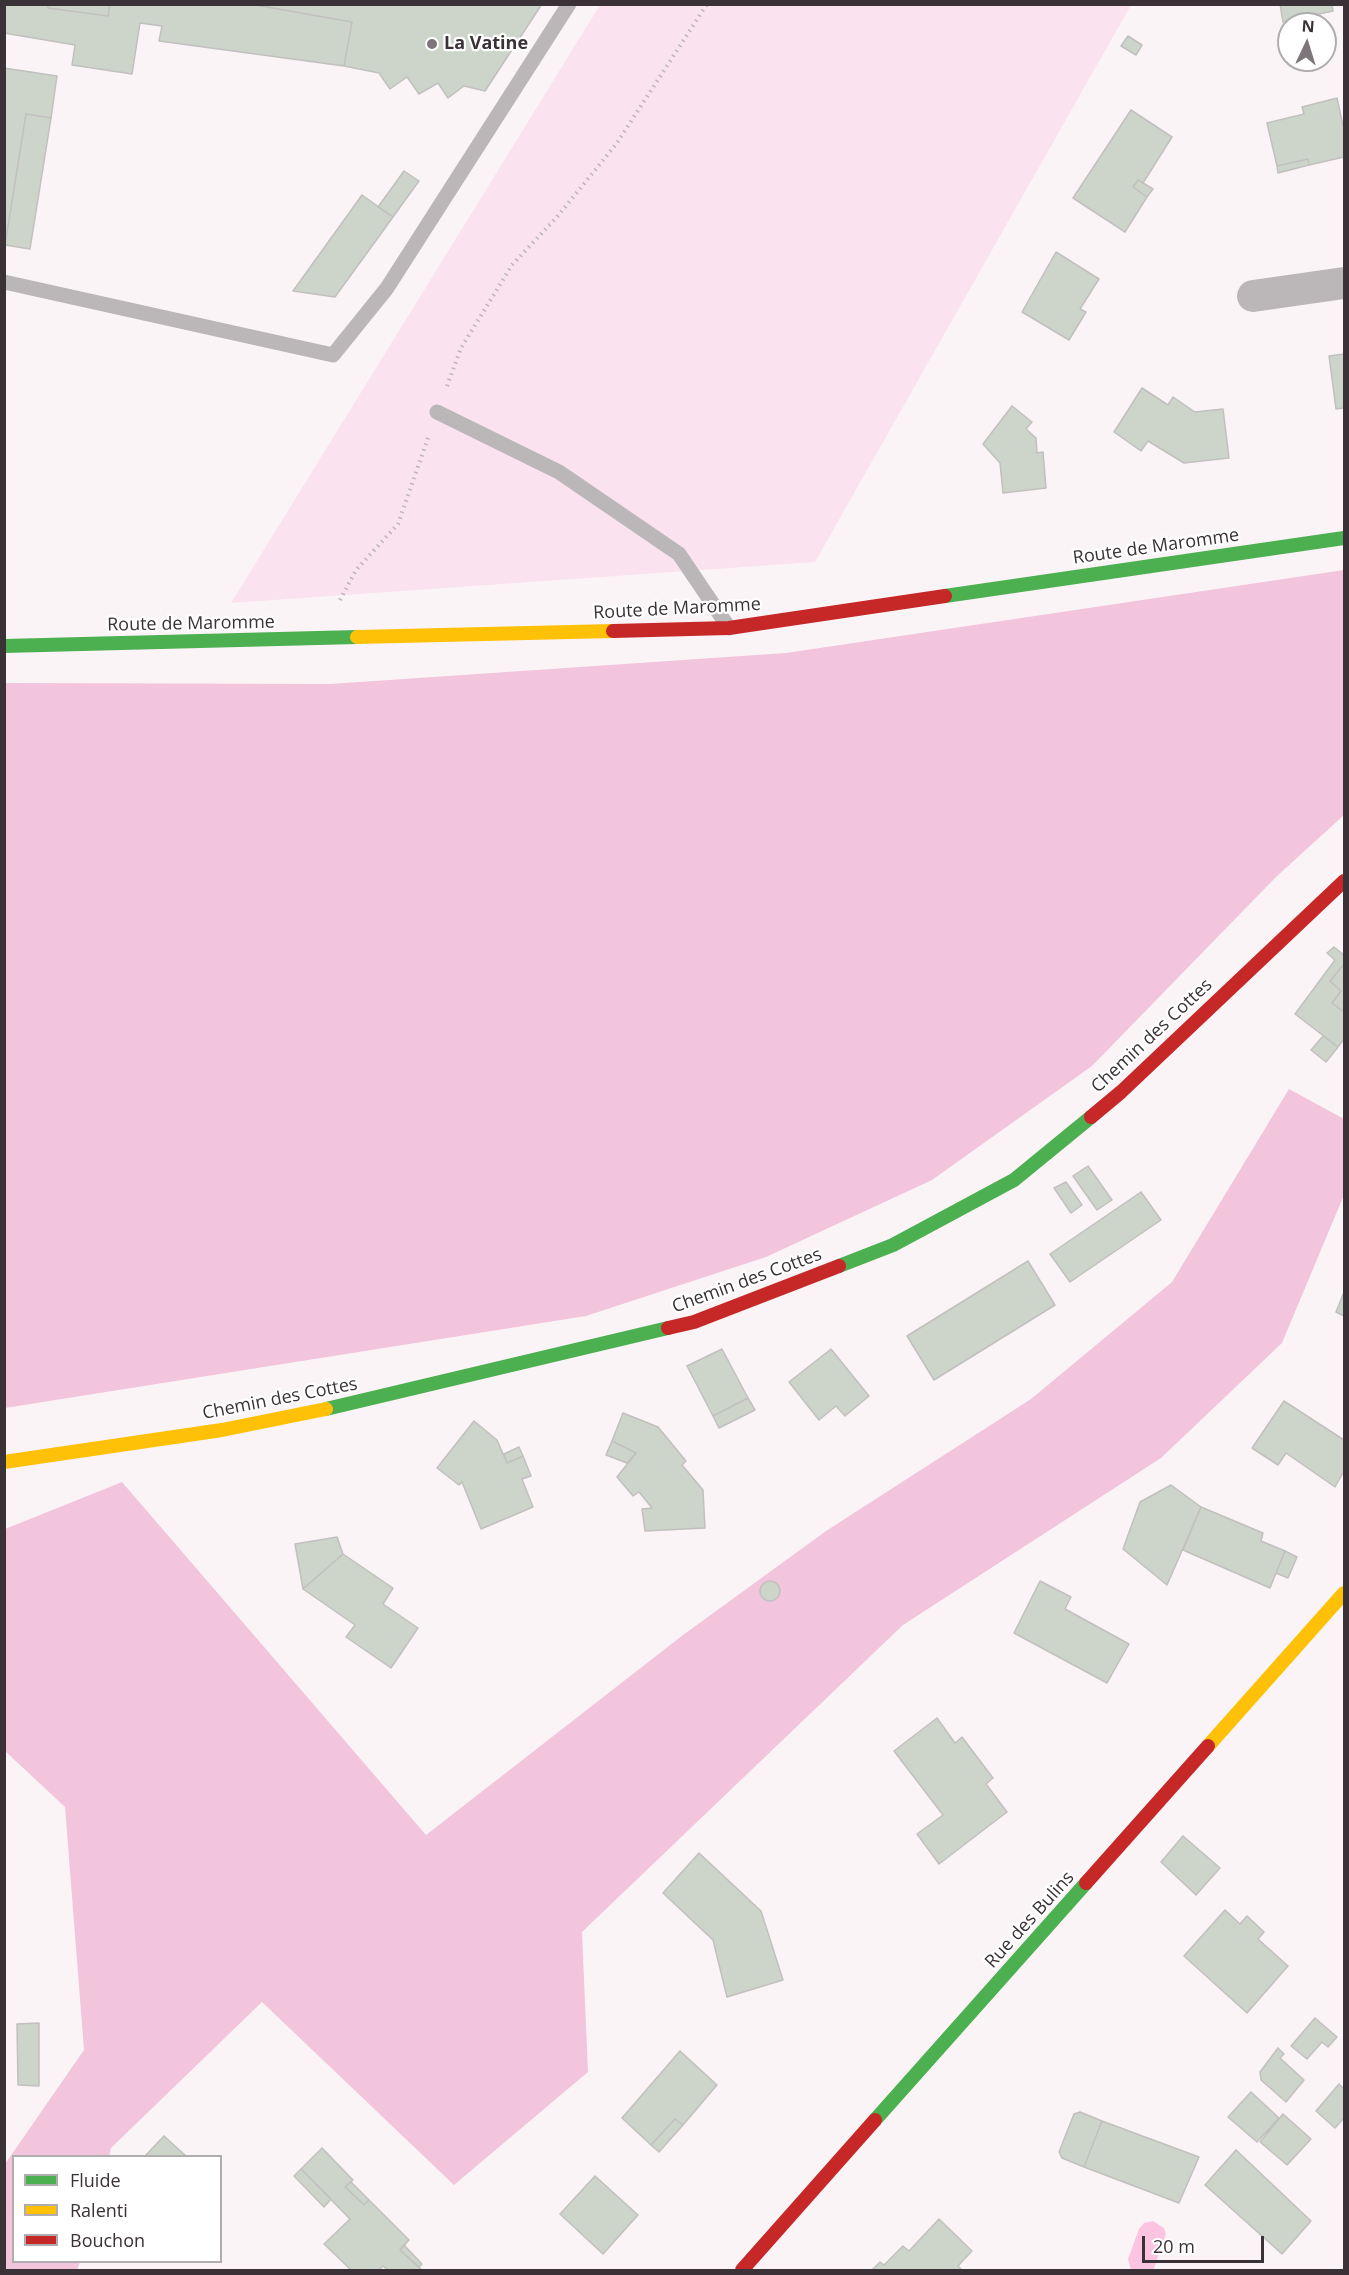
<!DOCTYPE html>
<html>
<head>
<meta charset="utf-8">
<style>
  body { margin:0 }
  #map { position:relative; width:1349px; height:2275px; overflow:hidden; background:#fbf4f7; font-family:"Open Sans",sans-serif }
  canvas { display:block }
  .frame { position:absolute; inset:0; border:6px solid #3a3236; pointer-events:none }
  .legend { position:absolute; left:12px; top:2155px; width:210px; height:108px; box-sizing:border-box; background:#fff; border:2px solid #b0adaf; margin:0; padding:8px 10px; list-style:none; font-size:18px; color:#3a3236 }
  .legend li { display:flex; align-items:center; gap:12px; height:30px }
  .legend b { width:30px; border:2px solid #b0adaf }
  .north { position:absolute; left:1277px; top:12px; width:60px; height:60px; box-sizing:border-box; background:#fff; border:2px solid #b0adaf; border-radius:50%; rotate:4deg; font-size:16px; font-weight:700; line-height:24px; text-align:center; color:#3a3236 }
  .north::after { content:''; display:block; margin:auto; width:21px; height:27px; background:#7e767a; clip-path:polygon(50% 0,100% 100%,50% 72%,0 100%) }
  .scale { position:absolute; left:1142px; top:2236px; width:122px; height:27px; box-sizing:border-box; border:3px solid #3a3236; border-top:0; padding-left:8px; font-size:18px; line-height:21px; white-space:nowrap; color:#3a3236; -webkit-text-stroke:4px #fff; paint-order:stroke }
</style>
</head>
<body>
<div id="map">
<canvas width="1349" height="2275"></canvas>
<div class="frame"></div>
<ul class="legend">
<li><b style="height:8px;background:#4caf50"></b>Fluide</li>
<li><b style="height:8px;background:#ffc107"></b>Ralenti</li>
<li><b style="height:8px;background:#c62828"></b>Bouchon</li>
</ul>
<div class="north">N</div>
<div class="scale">20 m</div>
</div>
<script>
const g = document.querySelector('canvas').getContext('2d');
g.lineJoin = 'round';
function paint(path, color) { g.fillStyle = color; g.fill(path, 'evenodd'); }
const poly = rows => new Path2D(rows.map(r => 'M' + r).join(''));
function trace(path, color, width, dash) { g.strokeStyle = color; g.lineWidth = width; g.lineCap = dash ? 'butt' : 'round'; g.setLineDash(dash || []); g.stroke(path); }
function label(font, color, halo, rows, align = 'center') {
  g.font = font + ' "Open Sans",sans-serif'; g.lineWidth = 4.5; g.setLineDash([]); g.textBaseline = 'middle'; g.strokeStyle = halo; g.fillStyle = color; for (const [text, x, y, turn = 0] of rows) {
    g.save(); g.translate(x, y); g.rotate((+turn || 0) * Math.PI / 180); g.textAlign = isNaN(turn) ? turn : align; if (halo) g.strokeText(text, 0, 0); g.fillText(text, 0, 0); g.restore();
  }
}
const green = poly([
  [600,5,1131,5,815,562,231,603]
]);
const forest = poly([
  [1344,570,1344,815,1276,877,1092,1066,932,1180,766,1257,586,1316,5,1408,5,683,330,684,786,653],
  [1289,1089,1344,1119,1344,1195,1282,1343,1161,1458,903,1625,582,1932,588,2072,454,2185,262,2002,111,2148,109,2156,14,2156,14,2262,80,2262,77,2270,5,2270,5,2164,84,2050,65,1807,5,1751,5,1529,122,1482,426,1835,683,1635,826,1531,1031,1399,1172,1282]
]);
const water = poly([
  [1153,2221,1164,2228,1166,2234,1154,2268,1153,2270,1131,2270,1128,2259,1139,2229,1144,2223]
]);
const building = poly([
  [4,4,48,4,48,8,108,16,110,4,250,4,352,22,344,66,159,41,162,26,140,23,132,74,72,65,75,45,4,33,4,4],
  [48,4,110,4,108,16,48,8,48,4],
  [250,4,542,4,485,91,464,86,448,98,438,83,419,94,407,77,390,89,379,73,344,66,352,22,250,4],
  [1280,4,1332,4,1333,11,1283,22,1280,4],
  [1128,36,1142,45,1136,55,1121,46,1128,36],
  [4,68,57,76,51,118,26,114,5,245,4,68],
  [1337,98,1344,130,1344,157,1309,165,1308,159,1277,166,1267,123,1304,114,1302,107,1337,98],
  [1131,110,1172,137,1143,183,1138,180,1133,187,1147,197,1125,232,1073,198,1131,110],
  [26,114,51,118,30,249,5,245,26,114],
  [1308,159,1309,165,1278,173,1277,166,1308,159],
  [404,171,419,181,393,217,378,207,404,171],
  [1138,180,1153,189,1147,197,1133,187,1138,180],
  [362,195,393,217,335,297,293,291,362,195],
  [1056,252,1099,279,1080,309,1086,312,1069,340,1022,312,1056,252],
  [1344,354,1344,408,1336,409,1329,356,1344,354],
  [1142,388,1168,405,1173,397,1195,412,1223,409,1229,458,1184,463,1148,441,1141,451,1114,432,1142,388],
  [1012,406,1032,422,1026,429,1036,438,1037,453,1043,452,1046,488,1003,493,1000,463,983,444,1012,406],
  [1334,947,1344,955,1344,964,1330,981,1341,991,1332,1003,1344,1012,1344,1039,1338,1047,1295,1014,1335,960,1327,953,1334,947],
  [1344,964,1344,1012,1332,1003,1341,991,1330,981,1344,964],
  [1323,1036,1338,1047,1326,1062,1311,1050,1323,1036],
  [1088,1166,1112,1200,1097,1210,1073,1176,1088,1166],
  [1066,1182,1082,1205,1071,1213,1054,1188,1066,1182],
  [1141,1192,1161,1220,1070,1282,1050,1254,1141,1192],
  [1028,1261,1055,1305,934,1380,907,1336,1028,1261],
  [1344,1292,1344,1316,1336,1312,1344,1292],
  [722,1349,748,1398,713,1416,687,1366,722,1349],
  [831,1349,869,1396,845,1416,836,1406,819,1420,789,1382,831,1349],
  [748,1398,755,1410,719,1428,713,1416,748,1398],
  [1284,1401,1344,1440,1344,1471,1335,1487,1286,1453,1278,1465,1252,1448,1284,1401],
  [623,1413,658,1427,686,1461,682,1465,703,1490,705,1528,645,1531,642,1509,652,1508,639,1492,633,1496,617,1477,636,1453,612,1441,623,1413],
  [474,1421,497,1440,507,1463,523,1456,531,1476,522,1479,533,1507,481,1529,462,1482,459,1485,437,1468,474,1421],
  [612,1441,636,1453,627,1463,606,1455,612,1441],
  [519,1447,523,1456,507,1463,504,1454,519,1447],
  [1171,1485,1201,1507,1167,1585,1123,1549,1140,1502,1171,1485],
  [1201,1507,1263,1533,1261,1541,1285,1551,1270,1588,1183,1550,1201,1507],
  [337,1537,343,1554,303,1589,295,1544,337,1537],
  [1285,1551,1297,1557,1288,1578,1276,1573,1285,1551],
  [343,1554,393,1588,383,1604,418,1628,391,1668,346,1637,355,1625,303,1589,343,1554],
  [1040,1581,1071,1597,1065,1609,1129,1644,1107,1683,1014,1633,1040,1581],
  '760 1591a10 10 0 1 1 20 0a10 10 0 1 1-20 0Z',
  [937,1718,955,1743,962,1737,993,1778,986,1784,1007,1812,939,1864,917,1834,943,1815,894,1751,937,1718],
  [1183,1836,1220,1868,1196,1895,1161,1862,1183,1836],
  [699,1853,761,1911,783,1980,727,1997,713,1940,663,1893,699,1853],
  [1225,1910,1240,1924,1247,1916,1264,1932,1258,1939,1288,1966,1247,2013,1184,1956,1225,1910],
  [1315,2018,1337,2037,1328,2047,1322,2042,1307,2059,1291,2046,1315,2018],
  [39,2023,39,2086,18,2085,17,2024,39,2023],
  [1278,2048,1284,2054,1280,2058,1304,2080,1286,2102,1261,2080,1260,2072,1278,2048],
  [680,2051,717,2085,683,2125,675,2119,651,2145,622,2118,680,2051],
  [1339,2084,1344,2089,1344,2118,1335,2128,1316,2111,1339,2084],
  [1251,2092,1279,2118,1257,2142,1228,2117,1251,2092],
  [1080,2112,1102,2121,1084,2167,1062,2158,1059,2152,1074,2114,1080,2112],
  [1283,2114,1311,2139,1287,2165,1260,2142,1283,2114],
  [675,2119,683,2125,659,2152,651,2145,675,2119],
  [1102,2121,1199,2157,1179,2203,1084,2167,1102,2121],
  [164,2136,186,2156,145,2156,164,2136],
  [322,2148,353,2180,345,2187,364,2205,369,2200,409,2240,400,2250,422,2270,388,2270,383,2266,379,2270,351,2270,324,2244,350,2219,301,2169,322,2148],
  [1236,2150,1311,2221,1282,2254,1205,2185,1236,2150],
  [301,2169,331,2199,324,2207,294,2176,301,2169],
  [595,2176,638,2215,603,2254,560,2214,595,2176],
  [351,2182,369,2200,364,2205,345,2187,351,2182],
  [939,2219,972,2251,958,2266,962,2270,872,2270,880,2262,884,2265,903,2246,909,2251,939,2219],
  [404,2245,422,2264,419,2267,400,2250,404,2245]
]);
const path = poly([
  [447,386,461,348,512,265,557,217,617,143,707,4],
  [340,600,356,570,398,524,428,438]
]);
const lane = poly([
  [4,282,333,355,387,288,569,4],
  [437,412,559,472,679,554,729,628]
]);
const street = poly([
  [1253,296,1344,283]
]);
const fast = poly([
  [945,596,1344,538],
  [4,646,357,637],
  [839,1266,893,1245,1014,1180,1091,1117],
  [326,1409,668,1328],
  [875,2120,1086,1883]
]);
const slow = poly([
  [357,637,613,631],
  [4,1462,222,1430,326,1409],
  [1208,1746,1344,1593]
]);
const jam = poly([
  [613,631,729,628,945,596],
  [1091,1117,1121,1092,1344,881],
  [668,1328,694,1322,839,1266],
  [1086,1883,1208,1746],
  [742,2270,875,2120]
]);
const markers = [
  [432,44,6,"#7e767a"]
];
const poiNames = [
  ["La Vatine",444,44]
];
const streetNames = [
  ["Route de Maromme",1156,547,-8],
  ["Route de Maromme",677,609,-3],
  ["Route de Maromme",191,624,-1],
  ["Chemin des Cottes",1152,1036,-43],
  ["Chemin des Cottes",747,1281,-20],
  ["Chemin des Cottes",280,1399,-11],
  ["Rue des Bulins",1030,1920,-48]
];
paint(green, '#fae2ee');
paint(forest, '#f2c5dd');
paint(water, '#fcc4e1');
paint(building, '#cdd4c9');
trace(building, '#c1c0bf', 1.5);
trace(path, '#bbb7b9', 4, [1.5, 4.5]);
trace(lane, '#bbb7b9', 15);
trace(street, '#bbb7b9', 32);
trace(fast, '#4caf50', 14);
trace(slow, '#ffc107', 14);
trace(jam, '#c62828', 14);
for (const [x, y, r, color] of markers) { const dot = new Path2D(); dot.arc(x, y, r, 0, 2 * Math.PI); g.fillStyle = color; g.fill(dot); trace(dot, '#fff', 2); }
label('bold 18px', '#3a3236', '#fff', poiNames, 'left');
label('18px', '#3a3236', '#fff', streetNames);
</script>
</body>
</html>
